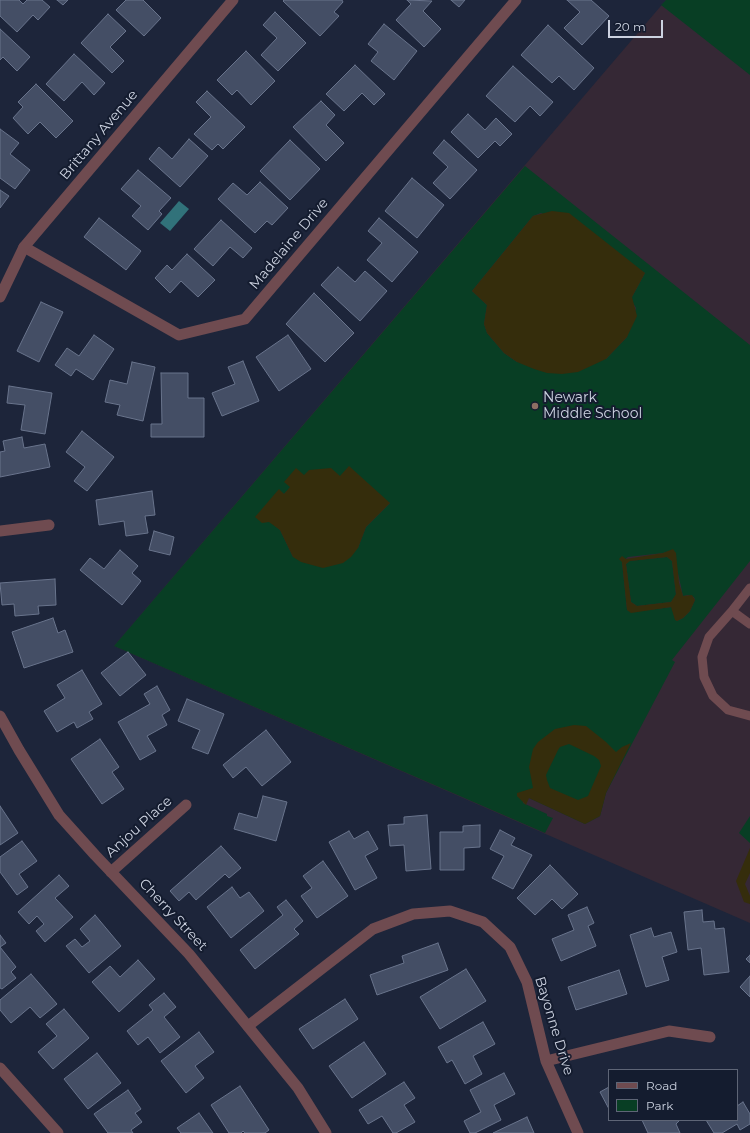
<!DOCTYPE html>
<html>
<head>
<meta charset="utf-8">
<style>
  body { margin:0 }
  #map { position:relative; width:750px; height:1133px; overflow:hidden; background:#1d253a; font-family:Montserrat,sans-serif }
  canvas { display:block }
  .legend { position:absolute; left:608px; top:1069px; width:130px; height:52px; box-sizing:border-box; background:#141c2f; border:1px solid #5e6576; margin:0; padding:5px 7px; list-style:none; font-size:12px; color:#ccd2e0 }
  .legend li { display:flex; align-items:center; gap:8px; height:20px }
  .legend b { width:20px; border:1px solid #5e6576 }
  .scale { position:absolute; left:608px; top:20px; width:55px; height:18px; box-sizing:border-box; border:2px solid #ccd2e0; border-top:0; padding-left:5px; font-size:12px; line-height:14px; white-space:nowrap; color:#ccd2e0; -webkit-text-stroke:3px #141c2f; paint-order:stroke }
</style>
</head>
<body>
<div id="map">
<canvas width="750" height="1133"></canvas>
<ul class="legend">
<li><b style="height:5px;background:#6f4b50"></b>Road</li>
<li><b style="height:11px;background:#083e24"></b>Park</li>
</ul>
<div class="scale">20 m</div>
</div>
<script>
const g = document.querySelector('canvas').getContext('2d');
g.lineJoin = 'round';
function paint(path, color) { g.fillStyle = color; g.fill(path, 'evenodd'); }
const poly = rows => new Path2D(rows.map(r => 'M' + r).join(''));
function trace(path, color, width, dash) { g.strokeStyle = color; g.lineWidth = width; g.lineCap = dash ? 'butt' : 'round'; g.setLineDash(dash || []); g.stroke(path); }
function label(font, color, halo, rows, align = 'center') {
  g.font = font + ' Montserrat,sans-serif'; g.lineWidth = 4; g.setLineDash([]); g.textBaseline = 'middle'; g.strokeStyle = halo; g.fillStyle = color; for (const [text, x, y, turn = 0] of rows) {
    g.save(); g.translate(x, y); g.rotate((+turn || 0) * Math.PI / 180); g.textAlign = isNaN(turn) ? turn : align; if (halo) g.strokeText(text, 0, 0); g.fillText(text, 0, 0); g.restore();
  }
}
const education = poly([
  [666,0,750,0,750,923,114,646]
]);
const green = poly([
  [666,0,750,0,750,75,661,5],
  [525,166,750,345,750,561,672,660,675,662,606,793,600,816,585,824,529,798,517,796,523,800,523,803,547,814,547,816,553,818,545,833,114,646],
  [541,213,645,273,632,297,632,301,636,308,627,337,606,359,517,362,504,353,487,333,484,324,487,305,472,291,533,216],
  [304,475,340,476,390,503,366,527,358,548,293,557,280,530,269,521,278,490,284,494],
  [673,550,683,596,688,595,694,597,695,600,690,611,683,618,677,621,675,619,672,607,632,612,627,610,622,562,628,557,663,553],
  [667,557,672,561,676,595,671,602,637,606,631,602,626,564,629,561],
  [750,816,750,843,739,833]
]);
const sand = poly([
  [552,211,569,213,645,273,632,297,637,316,627,337,606,359,578,372,562,374,547,373,534,369,517,362,504,353,487,333,484,324,487,305,472,291,533,216],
  [349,466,390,503,366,527,358,548,351,557,343,563,323,568,301,562,293,557,280,530,269,522,262,523,255,517,279,489,284,494,290,487,284,482,296,468,304,475,309,470,331,468,340,476],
  [673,549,676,553,679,583,683,596,692,595,695,600,690,611,683,618,677,621,675,620,671,607,631,613,627,610,622,562,619,559,622,556,626,559,663,553],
  [667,557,672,561,676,594,671,602,637,606,631,602,626,564,630,561],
  [574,725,586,726,606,742,616,752,622,747,631,743,606,793,600,816,585,824,529,798,526,805,517,796,517,793,533,788,529,767,533,749,538,742,555,729],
  [569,744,594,756,599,760,601,766,588,796,578,800,550,788,547,780,546,775,558,750,560,747],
  [750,848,750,873,745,884,750,896,750,904,744,902,736,881]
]);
const water = poly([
  [179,201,189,209,170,231,160,223]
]);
const building = poly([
  [0,0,19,0,23,4,27,0,42,0,50,7,38,20,33,15,17,32,0,16,0,0],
  [57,0,68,0,63,5,57,0],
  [126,0,143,0,161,18,144,36,116,10,126,0],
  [284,0,342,0,343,2,334,12,339,16,320,36,283,1,284,0],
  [407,0,432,1,423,11,441,29,424,47,396,20,411,4,407,0],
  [451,0,465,0,459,7,451,0],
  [567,0,591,0,609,16,582,45,564,28,580,12,567,0],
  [275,12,306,43,278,71,261,55,277,38,263,25,275,12],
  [108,14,126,31,110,47,124,61,112,73,81,43,108,14],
  [384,24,417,51,394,80,371,61,378,52,368,44,384,24],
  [548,25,594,68,574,90,559,76,552,83,521,55,548,25],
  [0,29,30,57,17,71,3,57,0,60,0,29],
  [246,51,275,81,251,105,237,90,232,95,217,80,246,51],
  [74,54,105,83,94,95,82,82,64,101,46,84,74,54],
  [355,65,385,94,374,105,362,93,344,111,326,94,355,65],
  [513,66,553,102,540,116,530,106,515,122,486,96,513,66],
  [36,84,73,121,56,138,40,122,28,134,13,118,23,107,18,102,36,84],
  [207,91,245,127,223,149,218,144,212,150,194,134,211,117,196,102,207,91],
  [321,101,335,115,326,125,344,143,326,161,293,127,321,101],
  [468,114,485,130,496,118,512,134,500,146,495,141,478,158,451,132,468,114],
  [0,129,19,143,10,154,30,170,15,189,0,178,0,129],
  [189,139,208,156,180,187,149,159,159,147,172,159,189,139],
  [290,140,320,169,290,200,260,171,290,140],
  [444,140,477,170,450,199,433,183,448,167,433,153,444,140],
  [138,170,171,198,159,211,162,214,148,230,132,216,141,206,121,189,138,170],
  [412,178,444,205,417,238,385,211,412,178],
  [260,182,288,208,272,225,267,221,255,233,218,199,233,183,247,195,260,182],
  [0,190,9,196,0,208,0,190],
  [99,218,141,251,126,270,84,237,99,218],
  [379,218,418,252,392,282,367,260,382,243,368,231,379,218],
  [221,220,252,248,243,258,230,247,213,266,194,249,221,220],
  [187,254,215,280,198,297,181,281,170,293,155,278,167,265,172,270,187,254],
  [338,267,355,282,365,271,387,291,360,321,321,285,338,267],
  [314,293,354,333,325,362,286,324,314,293],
  [41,302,63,312,39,362,17,351,41,302],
  [94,335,114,349,93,380,76,369,71,376,55,365,67,348,79,356,94,335],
  [288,335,311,369,279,391,256,357,288,335],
  [243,361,259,401,222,416,212,393,235,384,228,367,243,361],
  [132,362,155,367,143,421,117,415,120,405,105,402,110,380,127,384,132,362],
  [161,373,188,373,188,398,204,398,204,437,151,437,151,424,162,424,161,373],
  [9,386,52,393,45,434,21,430,25,405,7,403,9,386],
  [82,431,114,457,87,491,74,481,85,467,66,452,82,431],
  [22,437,24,448,45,444,50,467,0,477,0,452,5,451,3,441,22,437],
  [152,491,155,515,145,516,148,533,126,536,124,521,99,525,96,500,152,491],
  [154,531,174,537,170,555,149,550,154,531],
  [120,550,138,566,132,573,141,581,122,605,80,570,90,558,104,569,120,550],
  [55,579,56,605,38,606,39,614,15,616,14,604,2,605,0,583,55,579],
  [53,618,58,633,65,630,73,652,24,668,12,632,53,618],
  [128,652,146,675,120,696,101,673,128,652],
  [82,670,102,704,89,712,93,719,77,728,74,722,57,732,44,711,65,698,57,685,82,670],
  [157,686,170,710,162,715,167,725,147,736,156,751,140,760,118,722,150,704,144,694,157,686],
  [187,699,224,714,208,754,192,748,200,730,178,721,187,699],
  [266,730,291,762,262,786,246,767,233,778,223,765,266,730],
  [100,739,119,767,112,772,124,789,102,804,71,759,100,739],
  [263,796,287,802,276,841,234,829,239,813,257,818,263,796],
  [0,806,18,833,0,845,0,806],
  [427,815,431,869,406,871,404,845,390,846,388,825,404,824,404,817,427,815],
  [480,825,480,847,464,848,464,870,440,870,440,832,463,832,463,826,480,825],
  [500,830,515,838,511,845,532,855,513,889,492,878,504,856,490,849,500,830],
  [349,831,354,839,368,831,378,849,365,856,377,878,355,890,329,842,349,831],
  [22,841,37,861,19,874,28,887,17,895,0,872,0,857,22,841],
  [221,846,241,868,229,878,225,874,196,900,189,892,179,901,170,891,221,846],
  [323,861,348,896,317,918,301,896,312,888,303,876,323,861],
  [550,865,578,894,562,909,552,899,535,915,517,898,550,865],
  [59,875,69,886,55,898,73,917,45,942,36,931,44,924,37,916,29,924,18,912,59,875],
  [232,887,240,898,249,892,264,911,231,938,207,907,232,887],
  [286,900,303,921,294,929,299,934,255,969,240,950,283,915,277,907,286,900],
  [587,907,594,923,588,926,596,946,561,961,552,939,574,930,568,915,587,907],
  [702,910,703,922,714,921,715,929,724,928,729,972,704,975,701,948,688,950,684,912,702,910],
  [95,915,121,946,89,973,66,946,75,939,82,947,90,941,80,929,95,915],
  [651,928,654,937,671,932,677,952,662,957,669,980,646,987,630,935,651,928],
  [0,935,6,943,0,947,16,967,11,972,16,978,2,989,0,988,0,935],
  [438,943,448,970,377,995,370,975,404,963,402,956,438,943],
  [750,955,750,963,746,959,750,955],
  [138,960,155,979,119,1012,92,982,110,966,120,977,138,960],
  [466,969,486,1001,440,1029,420,997,466,969],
  [619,970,627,994,576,1010,568,987,619,970],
  [31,974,57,1004,40,1018,30,1007,11,1023,0,1010,0,1000,31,974],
  [750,976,750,997,740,987,750,976],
  [164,993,176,1007,164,1017,180,1037,160,1053,148,1037,138,1045,127,1031,153,1010,149,1005,164,993],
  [345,999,358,1019,313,1049,299,1029,345,999],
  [64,1009,89,1038,53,1069,38,1052,57,1036,46,1024,64,1009],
  [483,1022,495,1044,473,1056,482,1074,465,1084,452,1060,447,1063,438,1047,483,1022],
  [199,1032,214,1052,195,1066,204,1078,186,1093,161,1061,199,1032],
  [364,1042,386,1074,352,1098,329,1066,364,1042],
  [97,1053,121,1083,88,1109,64,1079,97,1053],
  [504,1073,515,1094,494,1105,501,1120,475,1133,470,1133,464,1121,481,1112,470,1090,504,1073],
  [404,1082,415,1098,404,1105,415,1122,396,1133,393,1133,382,1116,368,1124,359,1110,404,1082],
  [240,1086,269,1130,265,1133,245,1133,243,1131,241,1133,229,1133,211,1105,240,1086],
  [609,1087,609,1109,600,1092,609,1087],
  [128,1090,141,1109,135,1113,142,1122,131,1130,133,1133,108,1133,94,1114,128,1090],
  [743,1102,750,1114,750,1124,740,1130,737,1124,722,1133,714,1133,706,1120,737,1120,737,1106,743,1102],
  [199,1113,213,1133,181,1133,177,1128,199,1113],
  [527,1117,534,1133,493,1133,527,1117],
  [642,1120,680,1120,676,1124,680,1133,648,1133,642,1120]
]);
const service = poly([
  [750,588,732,611,750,624],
  [732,611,709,637,702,657,704,677,713,696,728,710,750,716]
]);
const minor = poly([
  [24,247,179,335,245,319,516,0],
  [0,531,49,525],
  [111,872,186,805],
  [248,1026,373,929,413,914,450,911,483,922,510,947,527,982,546,1061,578,1133],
  [546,1061,669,1031,710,1037],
  [0,1068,58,1133]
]);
const tertiary = poly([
  [0,297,24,247,233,0],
  [0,716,19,750,59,815,95,855,189,954,298,1088,326,1133]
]);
const markers = [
  [535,406,4,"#8d6e63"]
];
const streetNames = [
  ["Brittany Avenue",99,135,-50],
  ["Madelaine Drive",289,244,-50],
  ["Anjou Place",139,827,-42],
  ["Cherry Street",173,915,47],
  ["Bayonne Drive",554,1026,73]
];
const poiNames = [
  ["Newark",543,398],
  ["Middle School",543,414]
];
paint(education, '#352835');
paint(green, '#083e24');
paint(sand, '#352d0c');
paint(water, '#31727a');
paint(building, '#444e65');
trace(building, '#69748c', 1);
trace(service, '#6f4b50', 9);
trace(minor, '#6f4b50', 11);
trace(tertiary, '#6f4b50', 11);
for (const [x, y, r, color] of markers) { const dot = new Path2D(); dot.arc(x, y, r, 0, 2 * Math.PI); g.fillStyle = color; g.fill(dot); trace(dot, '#141c2f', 1.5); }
label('14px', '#ccd2e0', '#141c2f', streetNames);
label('14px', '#ccd2e0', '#141c2f', poiNames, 'left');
</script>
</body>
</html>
